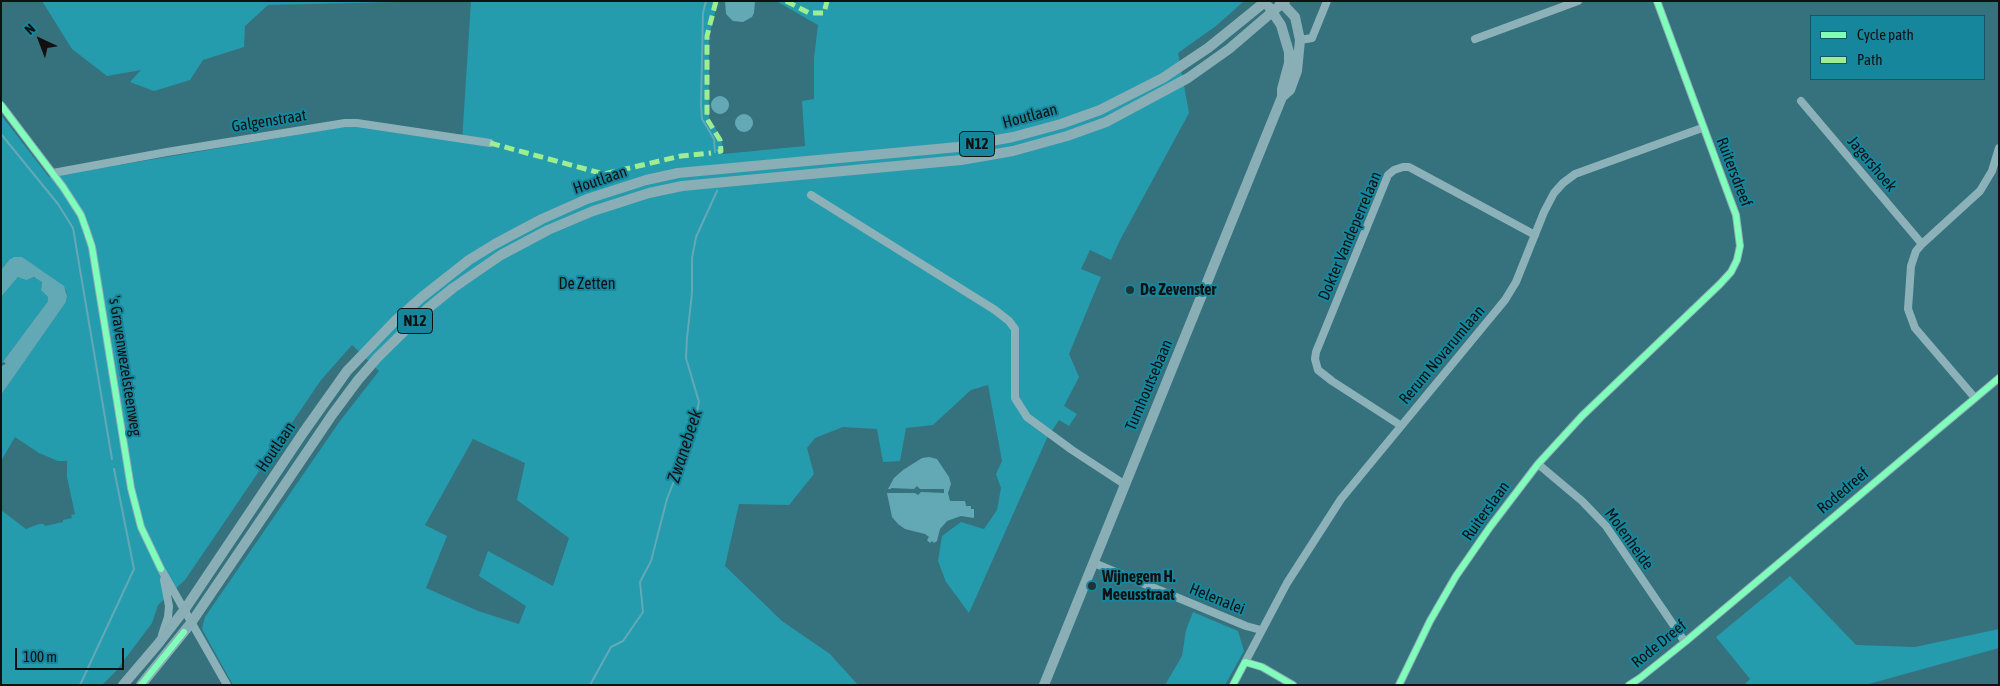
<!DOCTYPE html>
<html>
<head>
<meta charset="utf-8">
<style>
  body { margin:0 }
  #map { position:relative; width:2000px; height:686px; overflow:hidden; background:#35727d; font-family:"Asap Condensed",sans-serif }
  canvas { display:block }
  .frame { position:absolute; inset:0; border:2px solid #111; pointer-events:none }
  .legend { position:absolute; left:1810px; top:15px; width:175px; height:65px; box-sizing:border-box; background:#16869c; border:1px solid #145764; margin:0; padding:6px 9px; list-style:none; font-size:15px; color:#111 }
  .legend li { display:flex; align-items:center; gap:10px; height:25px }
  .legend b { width:25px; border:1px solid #145764 }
  .north { position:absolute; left:15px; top:15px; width:50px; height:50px; -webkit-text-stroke:4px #16869c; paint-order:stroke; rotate:317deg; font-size:14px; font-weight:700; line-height:20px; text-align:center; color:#111 }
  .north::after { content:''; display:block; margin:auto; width:18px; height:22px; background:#111; clip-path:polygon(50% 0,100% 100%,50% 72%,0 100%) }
  .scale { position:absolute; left:15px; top:648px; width:109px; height:22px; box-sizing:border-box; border:2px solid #111; border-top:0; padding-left:6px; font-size:15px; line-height:18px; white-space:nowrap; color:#111; -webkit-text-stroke:4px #16869c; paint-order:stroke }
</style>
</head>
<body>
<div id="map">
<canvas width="2000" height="686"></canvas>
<div class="frame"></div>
<ul class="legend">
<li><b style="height:6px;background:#80ffba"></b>Cycle path</li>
<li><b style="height:6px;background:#9fed91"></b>Path</li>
</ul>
<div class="north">N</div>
<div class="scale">100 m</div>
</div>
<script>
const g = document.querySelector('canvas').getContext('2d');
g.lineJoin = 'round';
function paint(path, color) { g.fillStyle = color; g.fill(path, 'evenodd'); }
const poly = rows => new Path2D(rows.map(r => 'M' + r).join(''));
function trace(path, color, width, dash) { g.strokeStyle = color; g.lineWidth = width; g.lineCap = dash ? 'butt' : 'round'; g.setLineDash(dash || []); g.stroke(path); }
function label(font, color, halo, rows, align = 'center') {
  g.font = font + ' "Asap Condensed",sans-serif'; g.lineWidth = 4; g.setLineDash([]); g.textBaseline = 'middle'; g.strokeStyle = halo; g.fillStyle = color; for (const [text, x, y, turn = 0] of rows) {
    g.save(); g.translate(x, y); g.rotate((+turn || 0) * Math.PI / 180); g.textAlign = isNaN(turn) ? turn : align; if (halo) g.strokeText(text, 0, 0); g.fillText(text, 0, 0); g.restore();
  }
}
const green = poly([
  [42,1,441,1,268,5,245,26,244,47,203,60,190,80,154,91,130,82,141,70,107,76,72,49],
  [471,1,718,1,709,36,709,119,722,138,723,154,805,146,802,101,814,99,814,58,818,25,776,1,1244,1,1216,26,1178,53,1189,113,1120,240,1111,260,1090,250,1081,269,1101,277,1069,354,1079,377,1064,406,1077,414,1069,426,1059,420,1047,438,969,613,946,582,938,561,942,536,961,522,984,529,997,510,1001,488,996,474,1002,461,988,385,971,390,933,425,906,428,900,461,883,462,877,429,843,427,815,438,807,448,814,474,789,505,739,504,725,566,782,621,830,654,858,685,233,685,202,629,205,617,340,421,379,371,352,345,321,380,185,580,158,605,152,623,116,671,102,685,1,685,1,510,26,529,39,524,44,524,45,526,63,522,63,520,72,518,71,515,75,514,67,477,67,461,58,461,39,453,15,437,1,461,1,395,66,302,67,296,66,290,9,260,1,270,1,115,49,177,343,127,357,126,462,142],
  [473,439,525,463,517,500,569,538,553,586,488,551,479,576,526,606,519,624,478,611,426,588,447,536,425,525],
  [18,277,39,278,42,282,41,290,49,298,48,301,2,363,1,297],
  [1790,576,1856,645,1915,647,1999,629,1999,648,1865,685,1744,685,1750,679,1716,637],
  [1193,612,1238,631,1244,651,1225,685,1165,685,1182,656,1186,630]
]);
const water = poly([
  [725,1,755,1,754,13,752,17,743,22,733,21,726,14],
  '711 105a9 9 0 1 1 18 0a9 9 0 1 1-18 0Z',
  '735 123a9 9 0 1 1 18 0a9 9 0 1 1-18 0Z',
  [14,257,22,257,64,286,67,296,66,302,1,395,1,366,6,364,4,362,2,363,48,301,48,297,41,290,42,282,34,277,26,280,18,277,1,297,1,270,9,260],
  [929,457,937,459,949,477,951,484,948,493,950,501,965,501,966,506,971,506,971,509,974,509,974,518,961,516,947,521,940,529,937,541,934,543,932,541,930,543,927,540,929,537,925,534,905,529,898,524,892,517,887,493,915,493,918,495,921,492,944,493,944,489,920,489,917,486,914,489,891,488,891,489,888,489,894,478,903,470,922,458]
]);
const stream = poly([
  [706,1,703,13,701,105,702,119,714,139,715,152],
  [1,134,58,204,73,228,112,459],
  [80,685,134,569,114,469],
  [590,685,611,647,623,641,643,612,640,582,651,561,667,499,692,435,699,402,686,358,687,338,692,293,692,258,696,237,717,191]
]);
const minor = poly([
  [1475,39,1578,1],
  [1300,40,1312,38,1327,1],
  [1801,101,1922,244],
  [1,105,63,187,81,215,86,229,92,247,131,488,141,527,161,569,227,685],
  [53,173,167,152,345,123,357,123,490,143],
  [811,195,995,310,1009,321,1015,329,1015,398,1027,417,1072,450,1124,484],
  [1975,398,1915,328,1908,309,1911,266,1916,251,1922,244,1980,191,1992,171,1999,148],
  [1400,425,1332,381,1318,370,1315,359,1316,352,1388,175,1394,170,1403,167,1409,167,1535,235],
  [1538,464,1582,501,1606,526,1685,642],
  [1094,563,1246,626,1261,630],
  [162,635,168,617,169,606,164,580],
  [1245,662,1262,667,1293,685],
  [1233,685,1287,583,1341,499,1505,300,1516,282,1544,212,1554,193,1563,183,1575,174,1702,128],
  [1399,685,1430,621,1456,576,1490,527,1538,464,1582,416,1720,284,1731,272,1737,260,1740,246,1736,215,1657,1],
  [1629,685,1640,678,1685,642,1999,378]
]);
const major = poly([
  [1280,1,1295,17,1300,40,1297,71,1290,90,1282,97],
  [123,685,158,644,185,609,303,433,347,371,396,320,422,297,469,260,495,244,542,219,587,199,646,180,678,173,958,147,1013,137,1061,124,1100,110,1163,78,1208,48,1266,1],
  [141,685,191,623,332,415,358,380,378,357,427,309,453,288,501,255,548,230,593,211,649,193,682,186,961,160,1013,151,1067,136,1106,122,1188,78,1229,49,1285,1],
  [1044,685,1282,97,1282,89,1289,63,1289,52,1281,25,1269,7]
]);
const quiet = poly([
  [716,1,707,36,707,119,720,140,721,151,718,152],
  [786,1,809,13,824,13,827,1],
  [490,143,604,174,681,156,711,153]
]);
const cycleway = poly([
  [1,105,63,187,81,215,86,229,92,247,131,488,141,527,161,569],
  [141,685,184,632],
  [1233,685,1245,662,1262,667,1293,685],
  [1399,685,1430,621,1456,576,1490,527,1538,464,1582,416,1720,284,1731,272,1737,260,1740,246,1736,215,1657,1],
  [1629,685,1640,678,1685,642,1999,378]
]);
const markers = [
  [1130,290,5,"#1e3337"],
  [1092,586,5,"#1e3337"]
];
const shields = [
  [977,144,35],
  [415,321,35]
];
const shieldNames = [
  ["N12",977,144],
  ["N12",415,321]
];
const streetNames = [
  ["Houtlaan",1030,116,-15],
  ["Galgenstraat",269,121,-9],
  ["Jagershoek",1872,164,50],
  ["Ruitersdreef",1734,172,69],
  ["Houtlaan",600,180,-19],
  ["Dokter Vandeperrelaan",1350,236,-67],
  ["Rerum Novarumlaan",1442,355,-50],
  ["'s Gravenwezelsteenweg",125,366,81],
  ["Turnhoutsebaan",1149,385,-67],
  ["Houtlaan",276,447,-56],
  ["Rodedreef",1843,491,-40],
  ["Ruiterslaan",1486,511,-54],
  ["Molenheide",1629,539,54],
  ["Helenalei",1217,599,22],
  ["Rode Dreef",1659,644,-39]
];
const parkNames = [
  ["De Zetten",587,284]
];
const poiNames = [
  ["De Zevenster",1140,290],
  ["Wijnegem H.",1102,577],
  ["Meeusstraat",1102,595]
];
const waterNames = [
  ["Zwanebeek",685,446,-72]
];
paint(green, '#259bae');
paint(water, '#62a9b5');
trace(stream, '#62a9b5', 2);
trace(minor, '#8db1b8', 8);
trace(major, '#8aaeb5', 10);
trace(quiet, '#9fed91', 5, [10, 5]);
trace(cycleway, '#80ffba', 6);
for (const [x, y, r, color] of markers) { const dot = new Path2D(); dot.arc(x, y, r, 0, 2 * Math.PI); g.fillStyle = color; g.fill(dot); trace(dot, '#16869c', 2); }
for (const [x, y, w] of shields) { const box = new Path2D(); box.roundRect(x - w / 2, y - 12.5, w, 25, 4); g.fillStyle = '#16869c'; g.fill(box); trace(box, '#111', 1); }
label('bold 15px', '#111', null, shieldNames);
label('16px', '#111', '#16869c', streetNames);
label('16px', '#111', '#16869c', parkNames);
label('bold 16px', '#111', '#16869c', poiNames, 'left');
label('italic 18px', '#111', '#16869c', waterNames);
</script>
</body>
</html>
